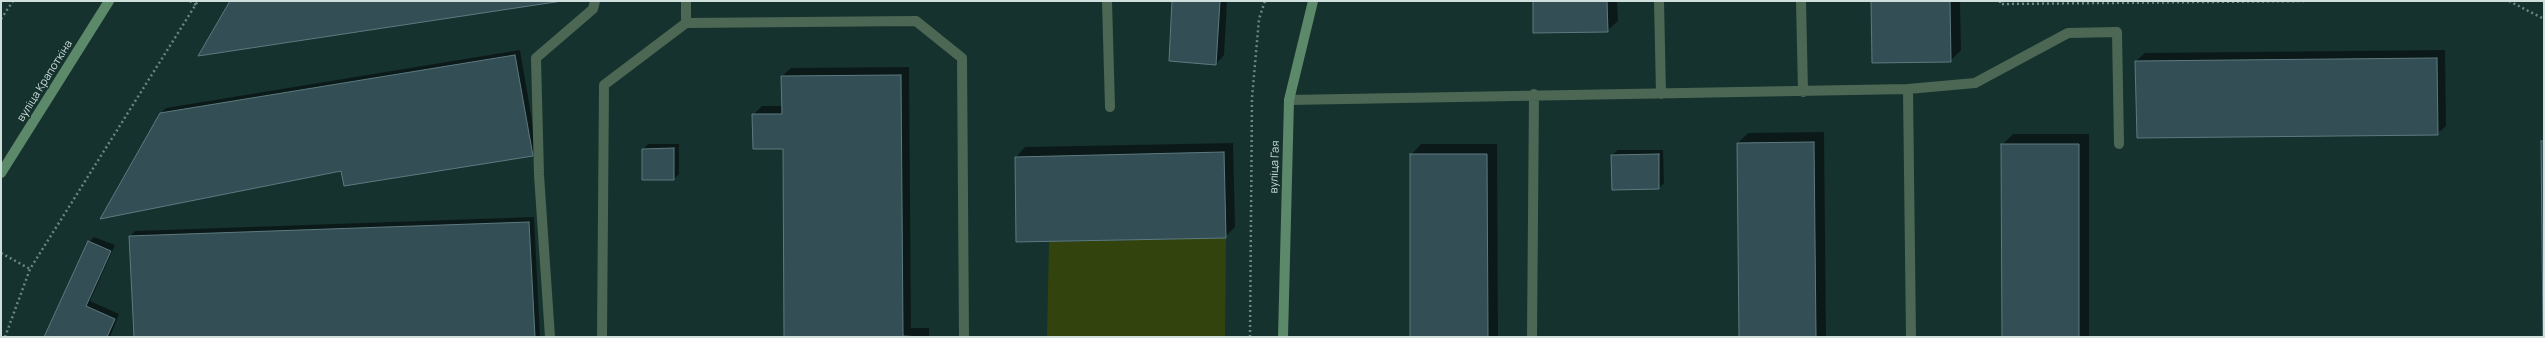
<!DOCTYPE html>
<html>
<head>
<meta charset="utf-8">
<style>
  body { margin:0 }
  #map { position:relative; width:2545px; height:338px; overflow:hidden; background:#16322e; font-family:Manrope,sans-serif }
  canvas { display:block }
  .frame { position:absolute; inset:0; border:2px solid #cfdfdc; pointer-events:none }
</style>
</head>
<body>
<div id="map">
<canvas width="2545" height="338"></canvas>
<div class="frame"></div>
</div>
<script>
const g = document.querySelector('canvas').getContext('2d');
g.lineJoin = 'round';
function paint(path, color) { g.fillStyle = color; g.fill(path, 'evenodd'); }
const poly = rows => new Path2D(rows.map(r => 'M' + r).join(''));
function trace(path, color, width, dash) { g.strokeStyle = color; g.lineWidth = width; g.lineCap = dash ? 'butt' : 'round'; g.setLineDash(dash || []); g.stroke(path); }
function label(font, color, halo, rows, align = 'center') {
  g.font = font + ' Manrope,sans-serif'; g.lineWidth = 3; g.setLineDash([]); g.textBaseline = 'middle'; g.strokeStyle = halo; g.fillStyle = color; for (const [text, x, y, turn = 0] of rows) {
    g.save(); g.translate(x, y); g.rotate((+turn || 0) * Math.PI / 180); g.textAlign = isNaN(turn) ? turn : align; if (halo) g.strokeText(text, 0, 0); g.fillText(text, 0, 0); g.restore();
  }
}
const green = poly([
  [1226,238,1225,337,1047,337,1049,242]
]);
const shadow = poly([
  [1173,1,1227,1,1224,55,1216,64],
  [1534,1,1617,1,1618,21,1607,31],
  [1872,1,1960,1,1961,50,1950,61],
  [520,50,537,150,532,155,341,170,161,113,166,108],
  [2445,50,2446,126,2437,134,2136,61,2145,53],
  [909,67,911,328,929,328,929,337,785,337,784,148,753,115,762,106,783,106,782,76,791,68],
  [1824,132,1826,337,1740,337,1738,143,1748,133],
  [2013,134,2089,134,2089,337,2003,337,2002,145],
  [1233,143,1235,227,1225,237,1016,157,1025,147],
  [648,144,679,144,679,174,674,179,643,149],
  [1421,144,1497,144,1498,337,1411,337,1411,155],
  [1618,150,1663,150,1664,183,1659,188,1613,189,1612,155],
  [534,217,540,337,135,337,130,236,135,231],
  [94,237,115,245,90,301,119,314,110,337,45,337,89,242]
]);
const building = poly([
  [230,1,562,1,198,56,230,1],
  [1172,1,1220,1,1216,65,1169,61,1172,1],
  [1533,1,1607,1,1608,32,1533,33,1533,1],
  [1871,1,1950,1,1951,62,1872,63,1871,1],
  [515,55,533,156,344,186,341,171,100,219,160,113,515,55],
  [2437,58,2438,135,2137,138,2135,61,2437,58],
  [901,75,903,336,921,337,784,337,783,149,753,149,752,114,782,114,781,76,901,75],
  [2541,141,2544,141,2544,337,2543,337,2541,141],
  [1814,142,1816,337,1739,337,1737,143,1814,142],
  [2001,144,2079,144,2079,337,2002,337,2001,144],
  [674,148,674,180,642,180,642,149,674,148],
  [1224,152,1226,238,1016,242,1015,157,1224,152],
  [1410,154,1487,154,1488,337,1410,337,1410,154],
  [1659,154,1659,189,1612,190,1611,155,1659,154],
  [529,222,535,337,134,337,129,236,529,222],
  [88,241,111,251,86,306,115,319,107,337,44,337,88,241]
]);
const path = poly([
  [190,1,196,5],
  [2000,1,2000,4,2307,1],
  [2509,1,2544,19],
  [1,19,13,1],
  [1,253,30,269],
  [5,337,30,269,198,1],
  [1250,337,1252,98,1259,19,1265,1]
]);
const lane = poly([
  [1107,1,1110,107],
  [1659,1,1661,94],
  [1801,1,1803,92],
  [686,23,916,21,962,58,964,337],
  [1908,89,1911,337],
  [1289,100,1908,89,1975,83,2068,33,2117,32,2119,144],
  [550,337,539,175,536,58,593,9,595,1],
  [602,337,604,85,686,23,686,1],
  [1532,337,1534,94]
]);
const secondary = poly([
  [1,173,109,1],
  [1283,337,1289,100,1313,1]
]);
const streetNames = [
  ["вуліца Крапоткіна",45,81,-58],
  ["вуліца Гая",1275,167,-88]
];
paint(green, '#33430d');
paint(shadow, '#0007');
paint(building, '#334f55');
trace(building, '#5d7a80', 1);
trace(path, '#6e8481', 2.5, [2, 3]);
trace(lane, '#4c6854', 10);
trace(secondary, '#5c896a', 10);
label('11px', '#cfdfdc', '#16322e', streetNames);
</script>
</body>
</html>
